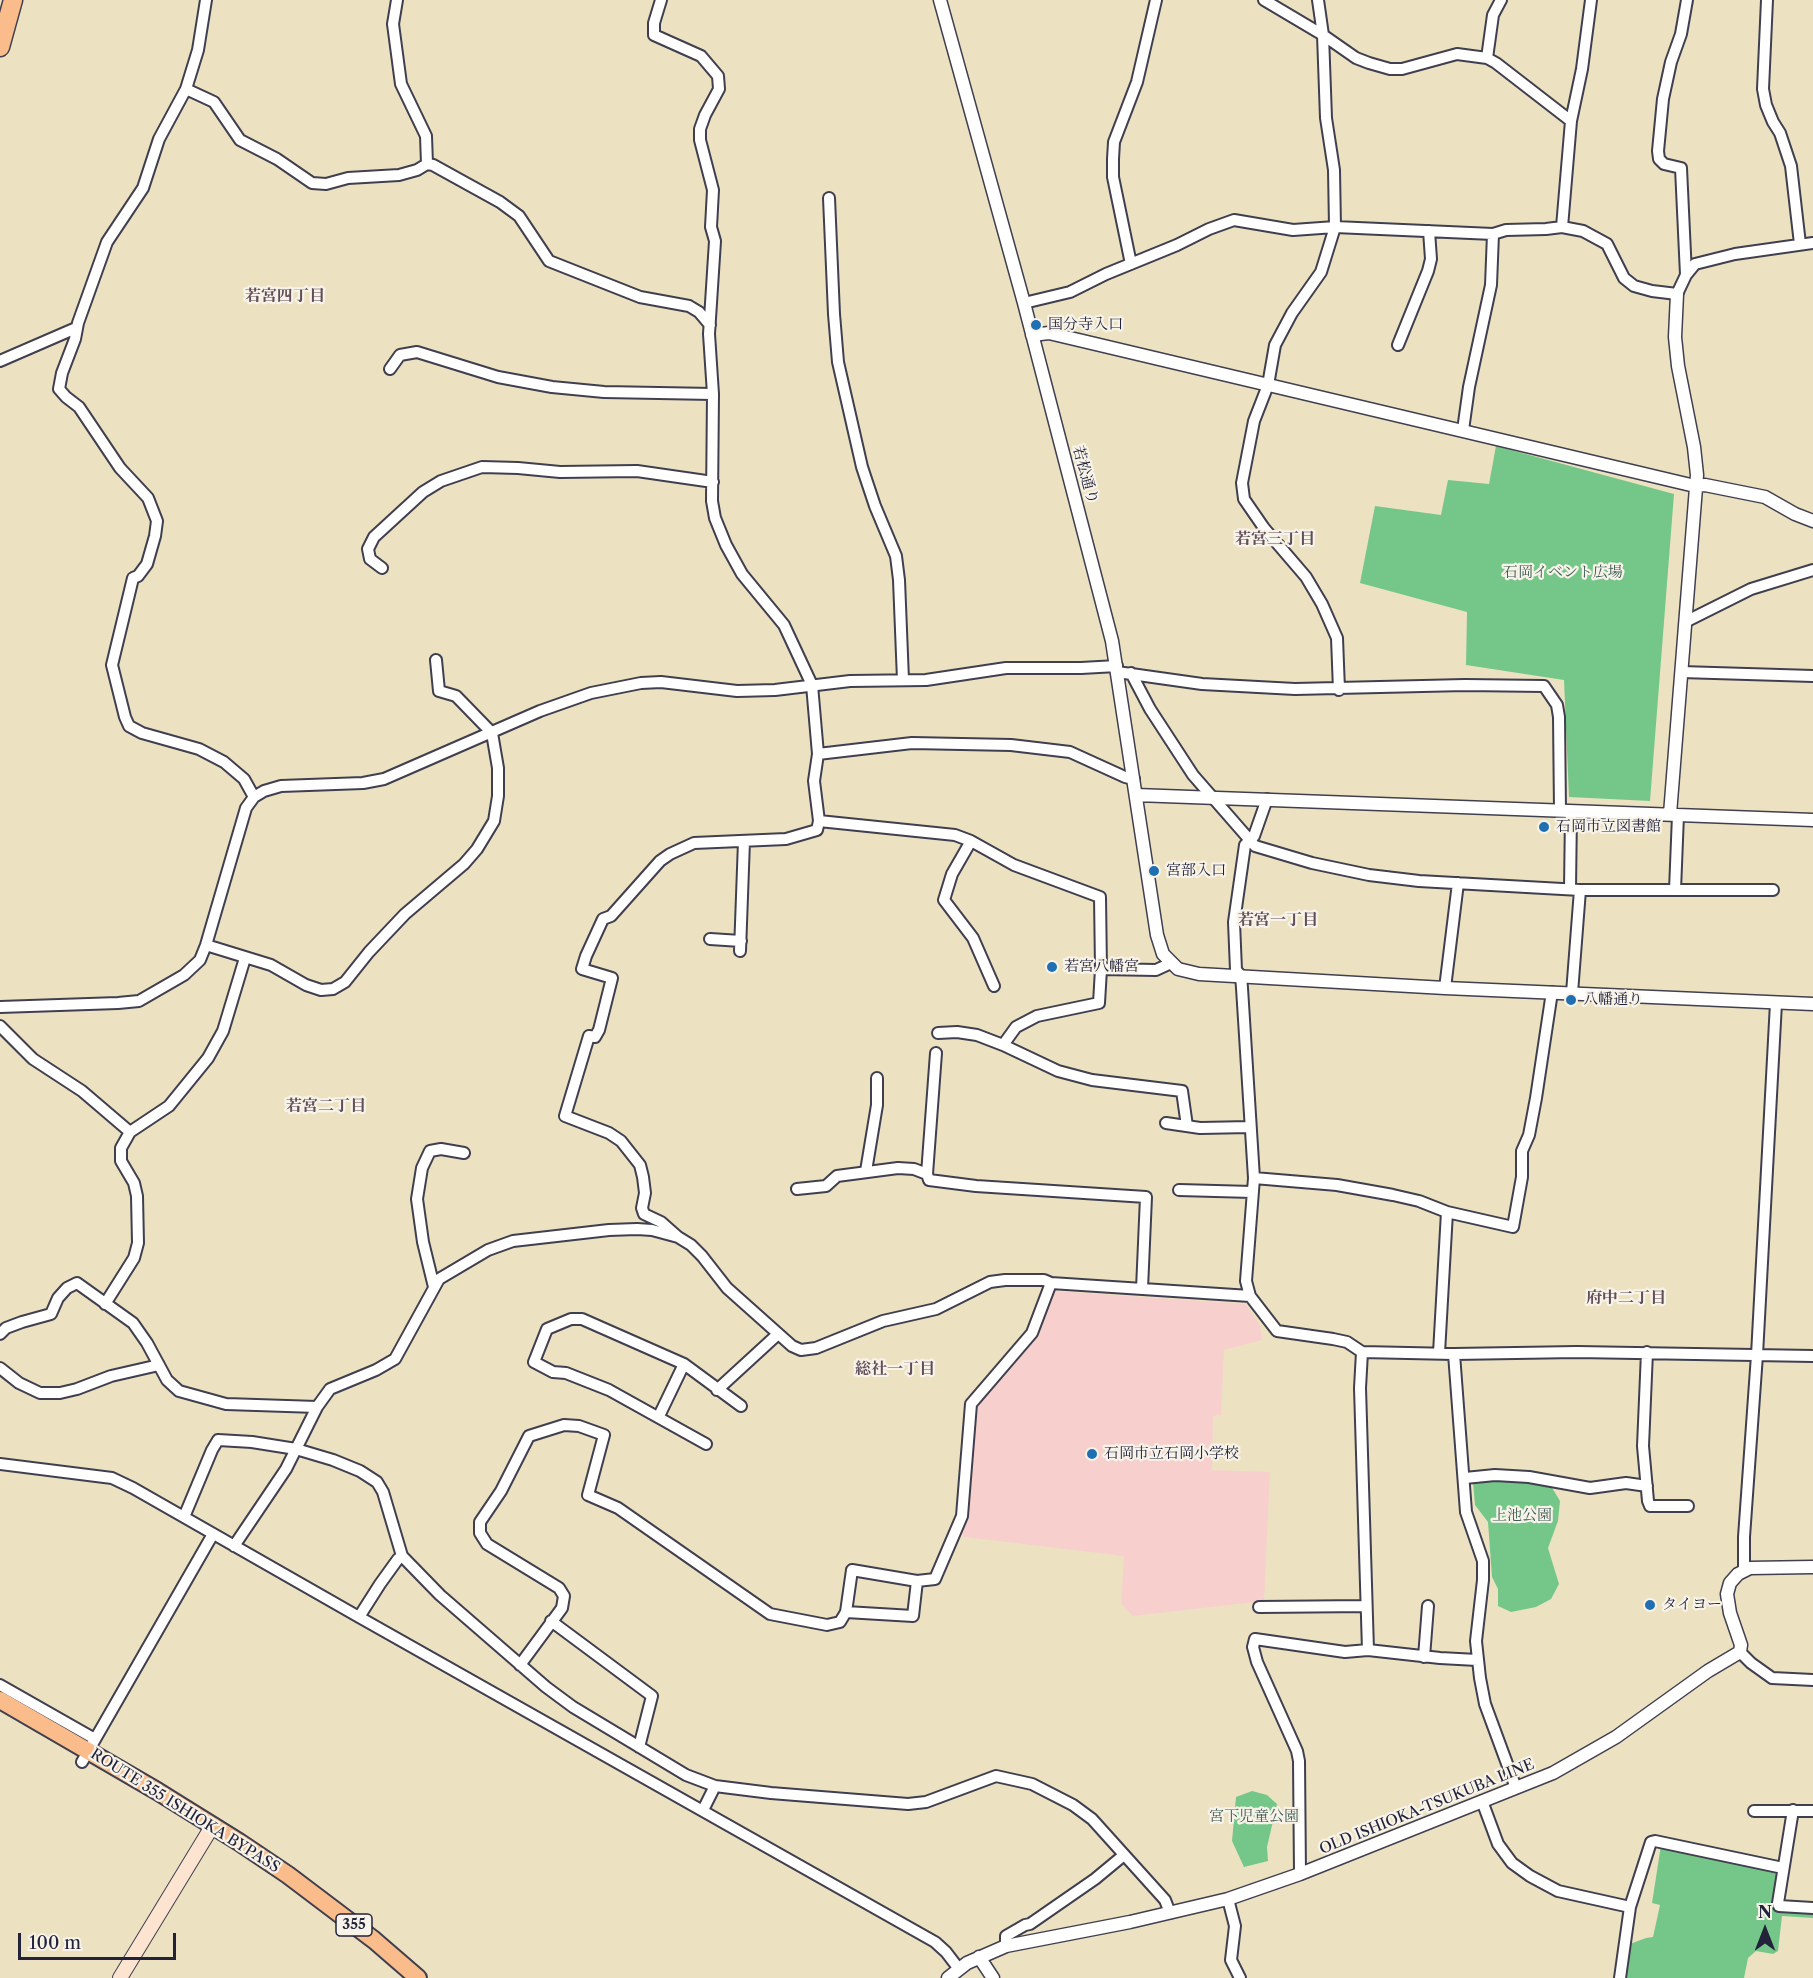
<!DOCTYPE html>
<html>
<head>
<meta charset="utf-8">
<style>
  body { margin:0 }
  #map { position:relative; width:1813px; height:1978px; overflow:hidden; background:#ece2c2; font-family:"Libre Caslon Text",serif }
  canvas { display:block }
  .north { position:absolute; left:1735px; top:1900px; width:60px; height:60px; -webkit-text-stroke:4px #f7f3e8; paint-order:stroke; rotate:0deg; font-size:16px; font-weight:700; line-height:24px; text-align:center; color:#22223b }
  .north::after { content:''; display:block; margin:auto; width:21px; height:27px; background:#22223b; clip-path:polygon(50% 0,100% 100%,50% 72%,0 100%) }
  .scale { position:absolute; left:18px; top:1933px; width:158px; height:27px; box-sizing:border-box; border:3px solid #22223b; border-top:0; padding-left:8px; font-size:18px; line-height:21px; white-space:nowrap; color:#22223b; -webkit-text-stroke:4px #f7f3e8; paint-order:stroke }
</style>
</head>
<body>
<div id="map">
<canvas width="1813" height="1978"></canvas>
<div class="north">N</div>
<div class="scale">100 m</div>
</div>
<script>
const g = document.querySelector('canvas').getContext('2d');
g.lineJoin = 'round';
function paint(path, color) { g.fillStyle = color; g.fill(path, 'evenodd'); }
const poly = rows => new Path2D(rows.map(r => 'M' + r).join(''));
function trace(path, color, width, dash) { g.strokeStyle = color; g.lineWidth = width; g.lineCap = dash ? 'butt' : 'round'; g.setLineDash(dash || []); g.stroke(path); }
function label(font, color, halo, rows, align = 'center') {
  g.font = font + ' "Libre Caslon Text","Noto Serif JP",serif'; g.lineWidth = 4.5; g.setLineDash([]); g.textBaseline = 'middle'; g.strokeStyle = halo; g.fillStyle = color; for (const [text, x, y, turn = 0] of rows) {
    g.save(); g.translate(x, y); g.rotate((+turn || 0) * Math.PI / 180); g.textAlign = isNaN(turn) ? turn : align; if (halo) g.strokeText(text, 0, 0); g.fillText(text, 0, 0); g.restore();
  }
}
const built = poly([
  [1054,1291,1245,1304,1260,1325,1262,1340,1224,1350,1221,1415,1213,1416,1212,1470,1270,1472,1264,1601,1133,1616,1121,1604,1124,1556,964,1537,962,1534,967,1514,978,1406,1039,1336]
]);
const green = poly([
  [1496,446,1674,494,1650,801,1569,797,1564,680,1466,665,1467,612,1360,583,1375,506,1441,515,1448,480,1489,484],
  [1501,1479,1551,1486,1560,1501,1558,1521,1548,1548,1559,1584,1551,1599,1536,1607,1511,1612,1498,1606,1498,1589,1492,1577,1488,1522,1475,1505,1473,1482],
  [1252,1791,1267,1795,1277,1804,1267,1847,1268,1861,1244,1867,1232,1841,1236,1797],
  [1661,1845,1780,1872,1773,1907,1813,1911,1813,1918,1782,1916,1778,1951,1773,1954,1756,1951,1748,1958,1744,1978,1624,1978,1630,1944,1646,1938,1653,1937,1660,1905,1652,1903]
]);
const minor = poly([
  [206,0,198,50,186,89,159,139,143,188,107,242,78,323,75,339,62,373,59,389,66,397,79,407,120,468,148,498,157,521,155,536,147,564,138,576,133,578,112,665,125,717,129,726,142,733,199,749,224,762,244,779,254,797],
  [397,0,393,24,401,84,426,136,427,164],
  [661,0,654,23,654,35,701,56,718,76,719,89,705,115,700,129,700,140,713,190,711,227,715,241,709,334,713,394,712,501,715,518,726,545,742,574,784,625,812,685,818,754,814,781,819,821,817,830,786,839,694,843,670,854,660,861,611,916,603,919,586,956,582,969,612,978,599,1030,595,1037,589,1036,565,1116,609,1133,621,1141,640,1165,643,1177,645,1193,642,1208,644,1214,661,1222,678,1237],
  [1264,0,1323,35,1356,58,1369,63,1390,69,1402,69,1457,54,1487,58,1496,63,1571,121,1562,227,1583,231,1607,244,1624,278,1634,286,1652,291,1677,294,1686,275,1681,168,1664,164,1659,159,1658,151,1663,99,1671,62,1681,34,1687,0],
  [1318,0,1323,35,1326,118,1334,170,1335,227,1321,272,1292,313,1275,345,1268,385,1254,421,1242,483,1244,499,1264,528,1306,577,1322,604,1337,638,1339,690],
  [1767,0,1763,89,1766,105,1773,122,1780,133,1791,166,1800,244],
  [1487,58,1493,15,1501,0],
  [186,89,214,102,240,140,277,159,312,183,326,184,348,178,399,175,417,170,427,164,433,165,500,202,519,216,549,261,640,297,689,306,699,312,710,325],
  [1571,121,1582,69,1591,0],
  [829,198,834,314,838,362,862,467,875,506,896,556,899,580,903,680],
  [1131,264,1113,177,1113,159,1114,142,1137,82,1156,0],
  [1686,275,1695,264,1735,254,1813,243],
  [1024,303,1070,292,1106,274,1177,245,1209,229,1234,220,1293,230,1335,227,1493,234,1506,230,1546,229,1562,227],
  [1398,345,1428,271,1431,259,1429,231],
  [0,361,76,328],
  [390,369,400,355,417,352,498,377,552,387,604,392,713,394],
  [1463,430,1469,387,1491,285,1493,234],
  [382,568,370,559,368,549,374,537,423,492,441,481,482,467,518,468,560,472,637,471,713,482],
  [1685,622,1751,589,1813,570],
  [1117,672,1202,684,1295,689,1465,685,1544,686,1557,705,1559,717,1560,811],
  [1681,672,1813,676],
  [1131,673,1150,709,1193,775,1255,846,1312,863,1369,875,1419,881,1580,890,1773,890],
  [818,754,912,743,1011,745,1070,752,1125,777,1134,779],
  [1267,799,1254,836,1245,845,1234,922,1236,970,1241,976,1242,988,1254,1178,1246,1281,1250,1296,1277,1331,1333,1339,1347,1342,1362,1352,1454,1354,1577,1352,1813,1356],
  [819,821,955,835,971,841,1014,865,1100,897,1101,969,1099,1003,1037,1016,1016,1027,1003,1045,977,1035,957,1032,938,1033],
  [971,841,952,874,944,900,973,938,994,986],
  [1570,889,1571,812],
  [1675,890,1678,815],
  [710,939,741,941],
  [206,945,271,965,306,985,321,990,333,989,345,982,369,952,405,914,464,864,477,849,494,821,498,796,498,768,492,733,456,696,439,691,436,660],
  [740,951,744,841],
  [1101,969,1156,970,1171,963],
  [1445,988,1458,883],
  [1572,993,1580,890],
  [0,1007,118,1003,139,1001,184,975,200,960,206,945,246,808,254,797,264,791,281,786,363,783,384,779,540,711,591,693,641,683,661,682,737,691,775,690,850,681,926,680,1006,668,1081,668,1117,666],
  [0,1026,33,1059,82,1091,130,1132],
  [1003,1045,1058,1071,1092,1080,1182,1091,1187,1126],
  [1166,1123,1200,1128,1250,1127],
  [866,1171,877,1105,877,1078],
  [927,1174,936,1053],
  [1254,1178,1337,1185,1393,1195,1419,1201,1447,1212,1513,1227,1522,1177,1522,1151,1529,1135,1536,1098,1552,992],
  [797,1189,826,1186,837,1176,898,1168,914,1169,927,1174,929,1180,976,1186,1146,1197,1142,1289],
  [1179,1190,1252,1192],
  [434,1287,423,1242,417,1199,422,1168,430,1151,441,1149,464,1153],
  [105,1304,134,1258,138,1243,137,1196,134,1183,121,1161,121,1148,130,1132,169,1106,208,1058,223,1031,245,958],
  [0,1334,6,1328,22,1322,51,1314,58,1298,67,1288,77,1283,133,1323,147,1343,167,1380,179,1391,226,1404,317,1407],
  [1362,1352,1360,1388,1368,1650],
  [1647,1352,1643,1446,1648,1501,1650,1506,1688,1506],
  [1439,1353,1447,1212],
  [1454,1354,1466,1512,1483,1561,1483,1580,1476,1641,1480,1678,1485,1704,1516,1788],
  [0,1368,19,1383,40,1393,60,1393,77,1389,111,1376,159,1365],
  [717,1390,778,1334],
  [659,1416,684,1364],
  [706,1444,609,1390,566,1373,553,1372,534,1362,547,1329,571,1319,582,1319,684,1364,741,1406],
  [0,1464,112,1478,133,1488,359,1617,935,1942,946,1952,959,1969],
  [1465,1478,1495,1475,1529,1477,1590,1488,1626,1483,1647,1486],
  [184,1517,212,1450,218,1440,252,1442,296,1449,333,1460,360,1471,377,1482,383,1492,402,1556,440,1595,546,1687,573,1707,686,1775,715,1786,771,1793,908,1804,926,1802,996,1776,1032,1784,1073,1805,1092,1819,1165,1900,1170,1913],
  [234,1546,286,1469,317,1407,330,1389,376,1370,395,1359,439,1279,488,1250,513,1241,609,1230,637,1229,652,1230,678,1237,691,1245,702,1256,727,1288,792,1346,801,1350,816,1348,883,1321,936,1309,990,1282,1005,1280,1044,1280,1051,1283,1250,1296],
  [1744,1571,1744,1537,1757,1355,1776,1003],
  [1259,1607,1366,1606],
  [846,1612,913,1616,917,1581],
  [359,1617,380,1584,398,1559,402,1556],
  [551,1621,652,1696,639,1747],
  [1740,1652,1751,1663,1772,1678,1813,1680],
  [1424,1657,1428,1606],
  [520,1665,562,1608,564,1596,559,1588,487,1544,480,1533,480,1522,501,1491,529,1436,564,1425,579,1426,604,1435,588,1495,618,1508,770,1614,827,1625,840,1622,846,1612,852,1570,917,1581,935,1579,962,1516,971,1404,1032,1333,1051,1283],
  [0,1685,95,1739],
  [82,1762,213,1534],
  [1482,1801,1498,1844,1512,1863,1530,1876,1558,1891,1630,1907],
  [703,1810,715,1786],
  [1793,1810,1778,1903,1779,1906,1813,1908],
  [1754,1811,1813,1811],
  [1300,1874,1299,1761,1297,1751,1257,1662,1253,1647,1255,1639,1345,1652,1368,1650,1440,1658,1477,1660],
  [1228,1899,1235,1926,1231,1960,1240,1978],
  [1006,1946,1006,1936,1025,1925,1030,1924,1095,1879,1124,1855],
  [1620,1978,1630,1907,1651,1842,1655,1841,1783,1868]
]);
const tertiary = poly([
  [940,0,1024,303,1112,641,1157,935,1163,954,1178,969,1199,974,1445,988,1813,1004],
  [1032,335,1049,333,1695,486,1705,485,1765,497,1795,514,1813,521],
  [1136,795,1813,820],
  [1670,814,1697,475,1694,447,1678,366,1675,337,1677,294],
  [979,1957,993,1978],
  [948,1978,967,1963,1006,1946,1130,1922,1228,1899,1300,1874,1553,1773,1616,1737,1708,1671,1740,1652,1741,1645,1730,1613,1727,1594,1730,1583,1738,1574,1750,1568,1813,1567]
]);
const secondary = poly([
  [120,1978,213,1825]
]);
const trunk = poly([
  [0,1700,157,1791,239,1842,288,1875,374,1940,418,1978]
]);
const motorway = poly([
  [0,47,13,0]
]);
const markers = [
  [1036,325,6,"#1f6fb2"],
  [1544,827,6,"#1f6fb2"],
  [1154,871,6,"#1f6fb2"],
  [1052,967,6,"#1f6fb2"],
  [1571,1000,6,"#1f6fb2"],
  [1092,1454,6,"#1f6fb2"],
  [1650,1605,6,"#1f6fb2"]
];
const shields = [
  [354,1925,36]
];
const shieldNames = [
  ["355",354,1925]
];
const poiNames = [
  ["国分寺入口",1048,325],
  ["石岡市立図書館",1556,827],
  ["宮部入口",1166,871],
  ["若宮八幡宮",1064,967],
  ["八幡通り",1583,1000],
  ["石岡市立石岡小学校",1104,1454],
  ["タイヨー",1662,1605]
];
const streetNames = [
  ["若松通り",1085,475,75],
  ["OLD ISHIOKA-TSUKUBA LINE",1427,1807,-22],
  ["ROUTE 355 ISHIOKA BYPASS",185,1811,32]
];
const parkNames = [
  ["石岡イベント広場",1563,573],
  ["上池公園",1522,1516],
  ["宮下児童公園",1254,1817]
];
const neighbourhoodNames = [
  ["若宮四丁目",285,296],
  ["若宮三丁目",1275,539],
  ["若宮一丁目",1278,920],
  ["若宮二丁目",326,1106],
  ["府中二丁目",1626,1298],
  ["総社一丁目",895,1369]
];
paint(built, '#f7d0cd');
paint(green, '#75c789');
trace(minor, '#403f4f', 14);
trace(tertiary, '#403f4f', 15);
trace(secondary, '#403f4f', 16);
trace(trunk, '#403f4f', 20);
trace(motorway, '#403f4f', 21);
trace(minor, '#fff', 10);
trace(tertiary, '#fff', 12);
trace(secondary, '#fde4d0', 14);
trace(trunk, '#f9bc8a', 16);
trace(motorway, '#f9bc8a', 18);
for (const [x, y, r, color] of markers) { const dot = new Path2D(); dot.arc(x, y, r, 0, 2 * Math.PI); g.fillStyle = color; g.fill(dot); trace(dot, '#f7f3e8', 2); }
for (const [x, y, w] of shields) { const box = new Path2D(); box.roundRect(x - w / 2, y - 11, w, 22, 4.5); g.fillStyle = '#f7f3e8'; g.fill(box); trace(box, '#22223b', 1.5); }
label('bold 14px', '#22223b', null, shieldNames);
label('15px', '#22223b', '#f7f3e8', poiNames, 'left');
label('15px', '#22223b', '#f7f3e8', streetNames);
label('15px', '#3f5c56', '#f7f3e8', parkNames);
label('bold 16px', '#614d5a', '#f7f3e8', neighbourhoodNames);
</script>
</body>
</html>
